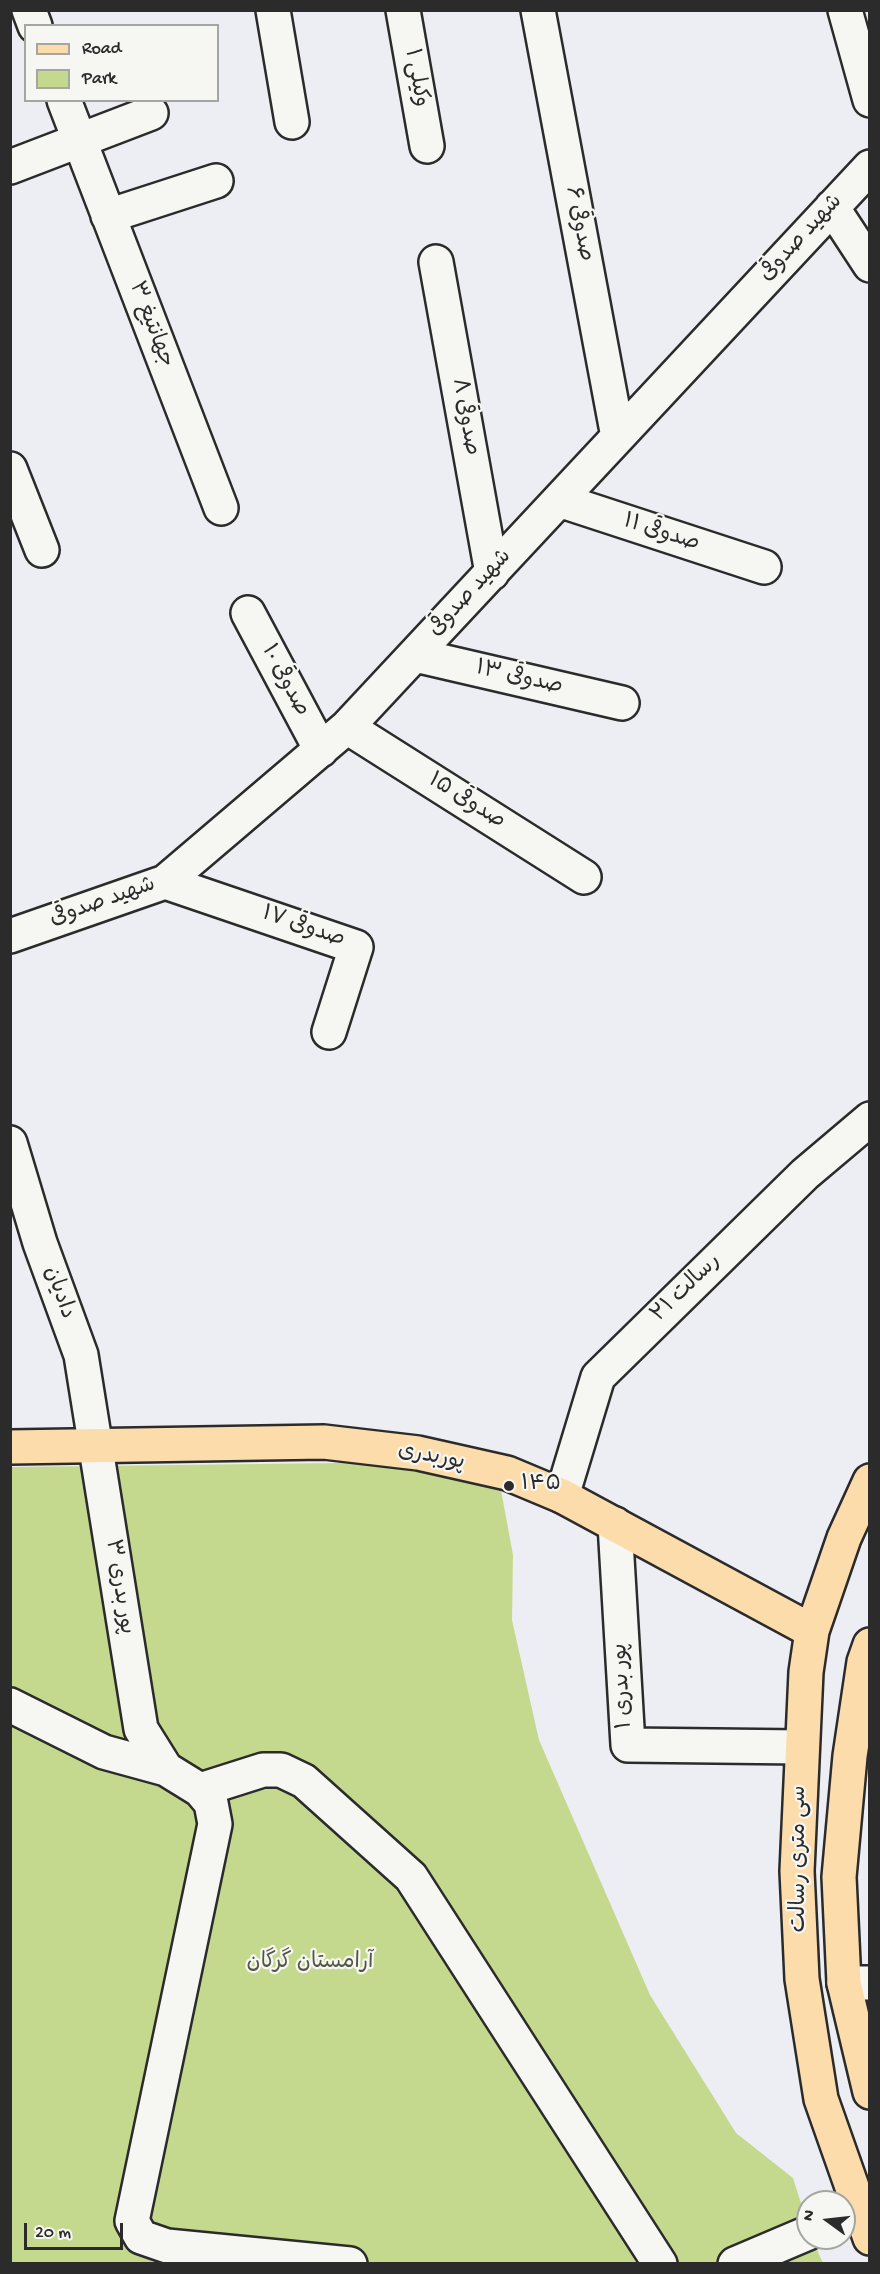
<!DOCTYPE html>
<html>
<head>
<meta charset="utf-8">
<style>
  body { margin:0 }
  #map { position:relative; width:880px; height:2274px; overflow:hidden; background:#edeef3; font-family:"Gochi Hand",sans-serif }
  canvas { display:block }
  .frame { position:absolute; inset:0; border:12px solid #2b2b2b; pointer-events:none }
  .legend { position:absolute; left:24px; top:24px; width:195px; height:78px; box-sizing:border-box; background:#f6f6f2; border:2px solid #a5a5a2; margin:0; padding:8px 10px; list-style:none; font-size:18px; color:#2b2b2b }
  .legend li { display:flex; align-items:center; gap:12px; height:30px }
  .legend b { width:30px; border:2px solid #a5a5a2 }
  .north { position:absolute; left:796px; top:2190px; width:60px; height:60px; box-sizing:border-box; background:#f6f6f2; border:2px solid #a5a5a2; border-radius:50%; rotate:285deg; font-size:16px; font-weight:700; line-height:24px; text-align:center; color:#2b2b2b }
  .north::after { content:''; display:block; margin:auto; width:21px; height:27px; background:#2b2b2b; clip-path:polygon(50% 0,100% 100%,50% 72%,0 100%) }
  .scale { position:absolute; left:24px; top:2223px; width:99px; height:27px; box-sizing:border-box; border:3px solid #2b2b2b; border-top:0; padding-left:8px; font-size:18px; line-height:21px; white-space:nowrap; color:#2b2b2b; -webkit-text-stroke:4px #f6f6f2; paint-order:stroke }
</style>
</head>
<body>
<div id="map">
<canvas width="880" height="2274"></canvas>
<div class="frame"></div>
<ul class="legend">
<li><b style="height:8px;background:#fddcac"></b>Road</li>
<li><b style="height:16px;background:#c5d98e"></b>Park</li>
</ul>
<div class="north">N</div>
<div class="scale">20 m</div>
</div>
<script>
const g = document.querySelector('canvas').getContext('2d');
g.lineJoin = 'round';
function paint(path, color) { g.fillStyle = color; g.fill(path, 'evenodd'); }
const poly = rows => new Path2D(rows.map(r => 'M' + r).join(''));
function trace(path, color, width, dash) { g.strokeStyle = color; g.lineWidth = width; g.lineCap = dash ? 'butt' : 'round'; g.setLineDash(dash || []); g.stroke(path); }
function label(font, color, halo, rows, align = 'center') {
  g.font = font + ' "Gochi Hand","Playpen Sans Arabic",sans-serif'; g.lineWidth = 4.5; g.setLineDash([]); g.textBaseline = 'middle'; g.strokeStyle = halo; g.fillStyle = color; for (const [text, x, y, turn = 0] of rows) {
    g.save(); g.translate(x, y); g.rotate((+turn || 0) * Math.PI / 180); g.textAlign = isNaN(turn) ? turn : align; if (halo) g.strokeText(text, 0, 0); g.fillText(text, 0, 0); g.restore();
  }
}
const green = poly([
  [341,1463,429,1467,501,1490,513,1555,512,1620,539,1740,650,1995,736,2133,793,2178,813,2241,823,2263,11,2263,10,1467]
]);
const minor = poly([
  [29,10,35,26],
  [273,10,292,122],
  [403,10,427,146],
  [538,10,618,437],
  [845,10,870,100],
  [64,100,221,508],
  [10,167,151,113],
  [832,207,870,265],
  [108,216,216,181],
  [436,262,492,573],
  [10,469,42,550],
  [559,500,764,567],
  [248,613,321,750],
  [415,655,622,703],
  [347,727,584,877],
  [165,882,356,947,329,1032],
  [10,936,165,882,347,727,870,167],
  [10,1143,40,1243,81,1355,141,1729,166,1769,200,1790,211,1803,215,1824,132,2221,141,2237,167,2246,350,2264],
  [562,1496,598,1377,805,1174,870,1119],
  [615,1524,628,1745,802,1747],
  [10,1705,104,1752,166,1769],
  [200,1790,263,1770,281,1770,304,1781,411,1877,660,2264],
  [844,1983,870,1983],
  [735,2264,808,2233]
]);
const major = poly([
  [10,1447,324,1442,418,1453,507,1473,562,1496,812,1631],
  [870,1481,844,1538,812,1631,806,1672,797,1871,802,1979,821,2099,870,2238],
  [870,1645,864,1662,850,1756,839,1877,844,1983,870,2092]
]);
const markers = [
  [509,1486,6,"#2b2b2b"]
];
const streetNames = [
  ["وکیلی ۱",415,78,80],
  ["صدوقی ۶",578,224,79],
  ["شهید صدوقی",802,239,-47],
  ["جهانتیغ ۳",150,325,69],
  ["۸ صدوقی",464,417,80],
  ["۱۱ صدوقی",661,534,18],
  ["شهید صدوقی",471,594,-47],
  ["۱۳ صدوقی",519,679,13],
  ["۱۰ صدوقی",284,681,62],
  ["۱۵ صدوقی",466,802,32],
  ["شهید صدوقی",103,903,-19],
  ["۱۷ صدوقی",303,928,19],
  ["۲۱ رسالت",687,1289,-44],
  ["دادیان",58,1293,70],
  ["پوربدری",431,1458,11],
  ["پور بدری ۳",118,1587,81],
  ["پور بدری ۱",624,1686,-93],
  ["سی متری رسالت",801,1859,-90]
];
const poiNames = [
  ["۱۴۵",521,1486]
];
const parkNames = [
  ["آرامستان گرگان",310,1964]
];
paint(green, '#c5d98e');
trace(minor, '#2b2b2b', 38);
trace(major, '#2b2b2b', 38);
trace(minor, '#f6f6f2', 33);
trace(major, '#fddcac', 33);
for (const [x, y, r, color] of markers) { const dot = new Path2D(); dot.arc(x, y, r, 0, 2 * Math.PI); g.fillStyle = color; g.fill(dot); trace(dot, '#f6f6f2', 2); }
label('22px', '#2b2b2b', '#f6f6f2', streetNames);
label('22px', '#2b2b2b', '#f6f6f2', poiNames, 'left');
label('22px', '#525644', '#f6f6f2', parkNames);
</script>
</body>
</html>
